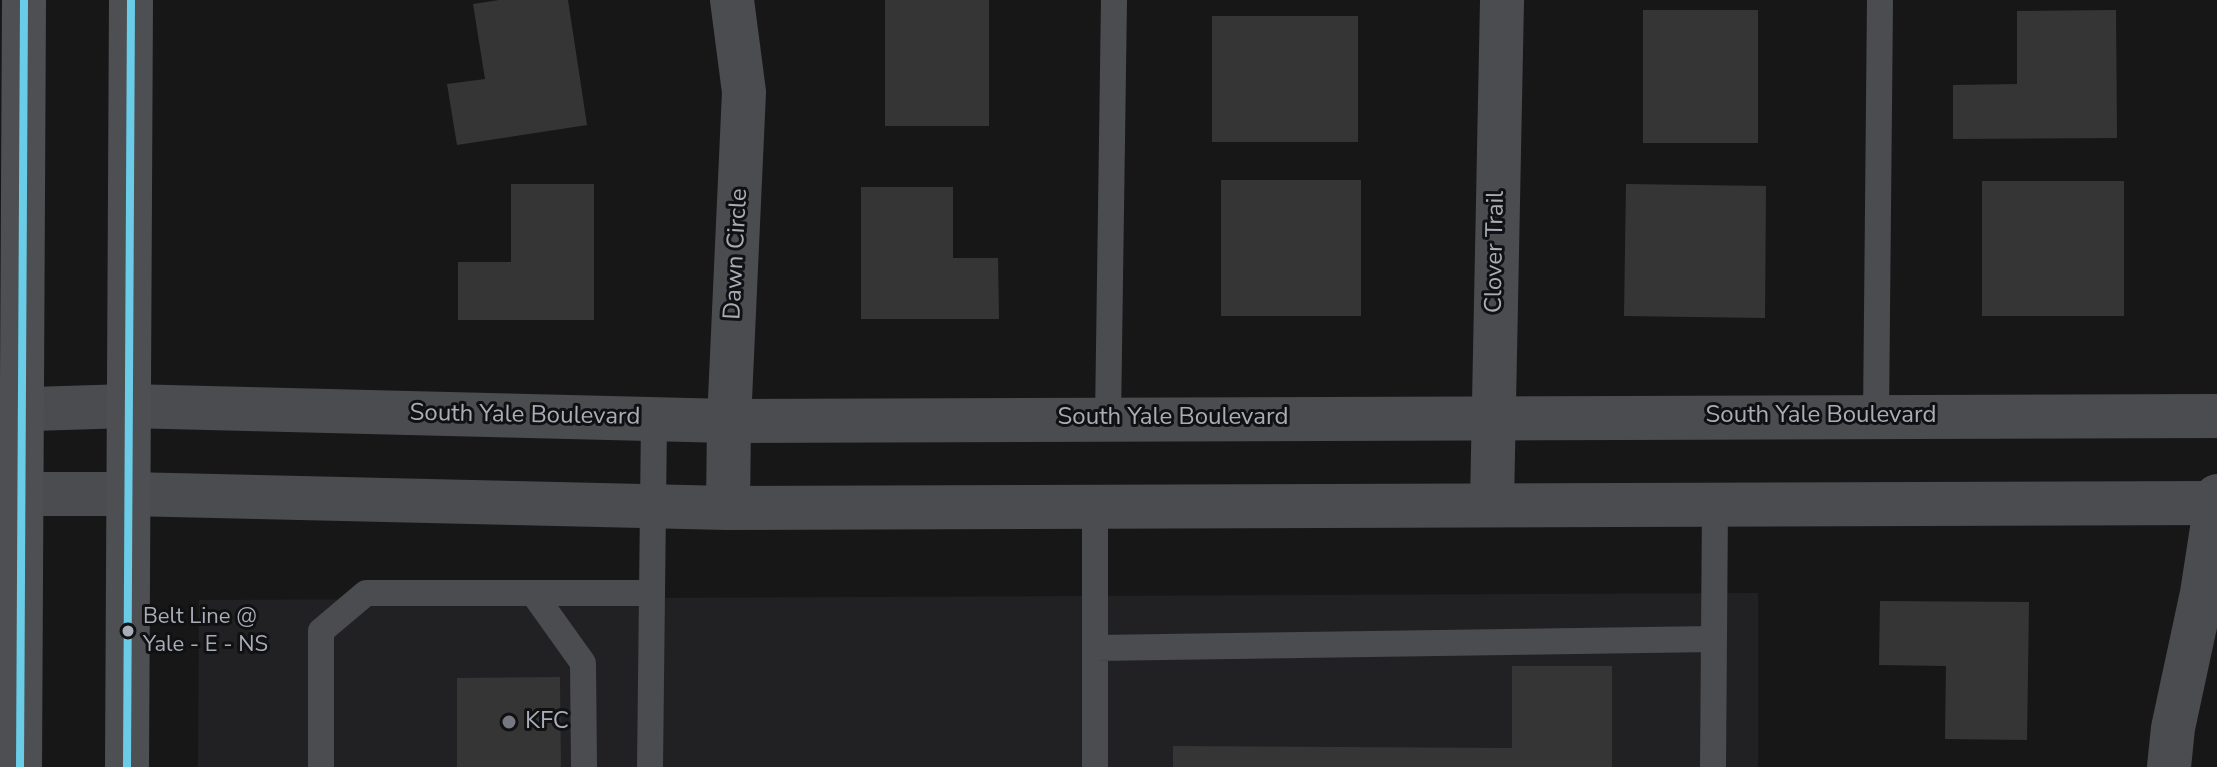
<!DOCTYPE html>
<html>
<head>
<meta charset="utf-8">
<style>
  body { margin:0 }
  canvas { display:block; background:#171717 }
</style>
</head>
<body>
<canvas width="2217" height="767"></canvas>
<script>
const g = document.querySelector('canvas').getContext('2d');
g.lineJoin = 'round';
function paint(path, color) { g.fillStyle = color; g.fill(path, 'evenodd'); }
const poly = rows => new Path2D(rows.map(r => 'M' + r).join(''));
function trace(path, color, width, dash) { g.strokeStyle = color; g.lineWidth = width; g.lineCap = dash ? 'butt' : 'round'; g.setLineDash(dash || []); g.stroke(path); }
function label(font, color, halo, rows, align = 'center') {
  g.font = font + ' "Nunito Sans",sans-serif'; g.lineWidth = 6; g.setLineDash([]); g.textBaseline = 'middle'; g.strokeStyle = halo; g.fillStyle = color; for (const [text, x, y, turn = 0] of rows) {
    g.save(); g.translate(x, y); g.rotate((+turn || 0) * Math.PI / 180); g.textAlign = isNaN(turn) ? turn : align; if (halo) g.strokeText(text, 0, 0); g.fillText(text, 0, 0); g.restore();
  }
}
const built = poly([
  [1758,593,1758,767,198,767,199,600]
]);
const building = poly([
  [499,0,568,0,587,125,457,145,447,84,485,79,473,4],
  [885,0,989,0,989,126,885,126],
  [1643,10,1758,10,1758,143,1643,143],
  [2116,10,2117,138,1953,139,1953,85,2017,84,2017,11],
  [1212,16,1358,16,1358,142,1212,142],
  [1221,180,1361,180,1361,316,1221,316],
  [1982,181,2124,181,2124,316,1982,316],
  [511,184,594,184,594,320,458,320,458,262,511,262],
  [1626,184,1766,186,1765,318,1624,316],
  [861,187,953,187,953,258,998,258,999,319,861,319],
  [1880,601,2029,602,2027,740,1945,739,1946,666,1879,665],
  [1512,666,1612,666,1612,767,1173,767,1173,746,1512,748],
  [560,677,561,767,457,767,457,678]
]);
const service = poly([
  [1876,417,1880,0],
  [1108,419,1114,0],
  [1095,506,1095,767],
  [533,593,583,663,584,767],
  [1095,648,1714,639],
  [321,767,321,631,366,593,652,593],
  [650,767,654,420],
  [1713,767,1715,504]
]);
const minor = poly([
  [1492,504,1502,0],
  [728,508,729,421,744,92,732,0],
  [2169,767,2173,728,2202,593,2217,496]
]);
const tertiary = poly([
  [0,410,128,406,729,421,2217,416],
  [0,494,129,494,728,508,2217,503]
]);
const primary = poly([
  [20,767,24,0],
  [127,767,131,0]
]);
const bus1 = poly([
  [20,767,24,0],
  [127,767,131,0]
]);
const markers = [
  [128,631,7,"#a8adb8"],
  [509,722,8,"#757880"]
];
const busNames = [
  ["Belt Line @",143,618],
  ["Yale - E - NS",143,646]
];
const streetNames = [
  ["Clover Trail",1496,252,-89],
  ["Dawn Circle",737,254,-87],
  ["South Yale Boulevard",525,416,1],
  ["South Yale Boulevard",1821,416],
  ["South Yale Boulevard",1173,418]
];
const poiNames = [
  ["KFC",525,722]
];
paint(built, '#212123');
paint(building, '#353536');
trace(service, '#4b4c50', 26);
trace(minor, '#4b4c50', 44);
trace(tertiary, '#4b4c50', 44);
trace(primary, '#4d4f52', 44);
trace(bus1, '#6bcce7', 8);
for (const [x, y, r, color] of markers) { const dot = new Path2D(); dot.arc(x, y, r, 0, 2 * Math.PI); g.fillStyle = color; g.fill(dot); trace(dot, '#111113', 3); }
label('22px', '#a8adb8', '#111113', busNames, 'left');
label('24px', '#a8adb8', '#111113', streetNames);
label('24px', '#a8adb8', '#111113', poiNames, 'left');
</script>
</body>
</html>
